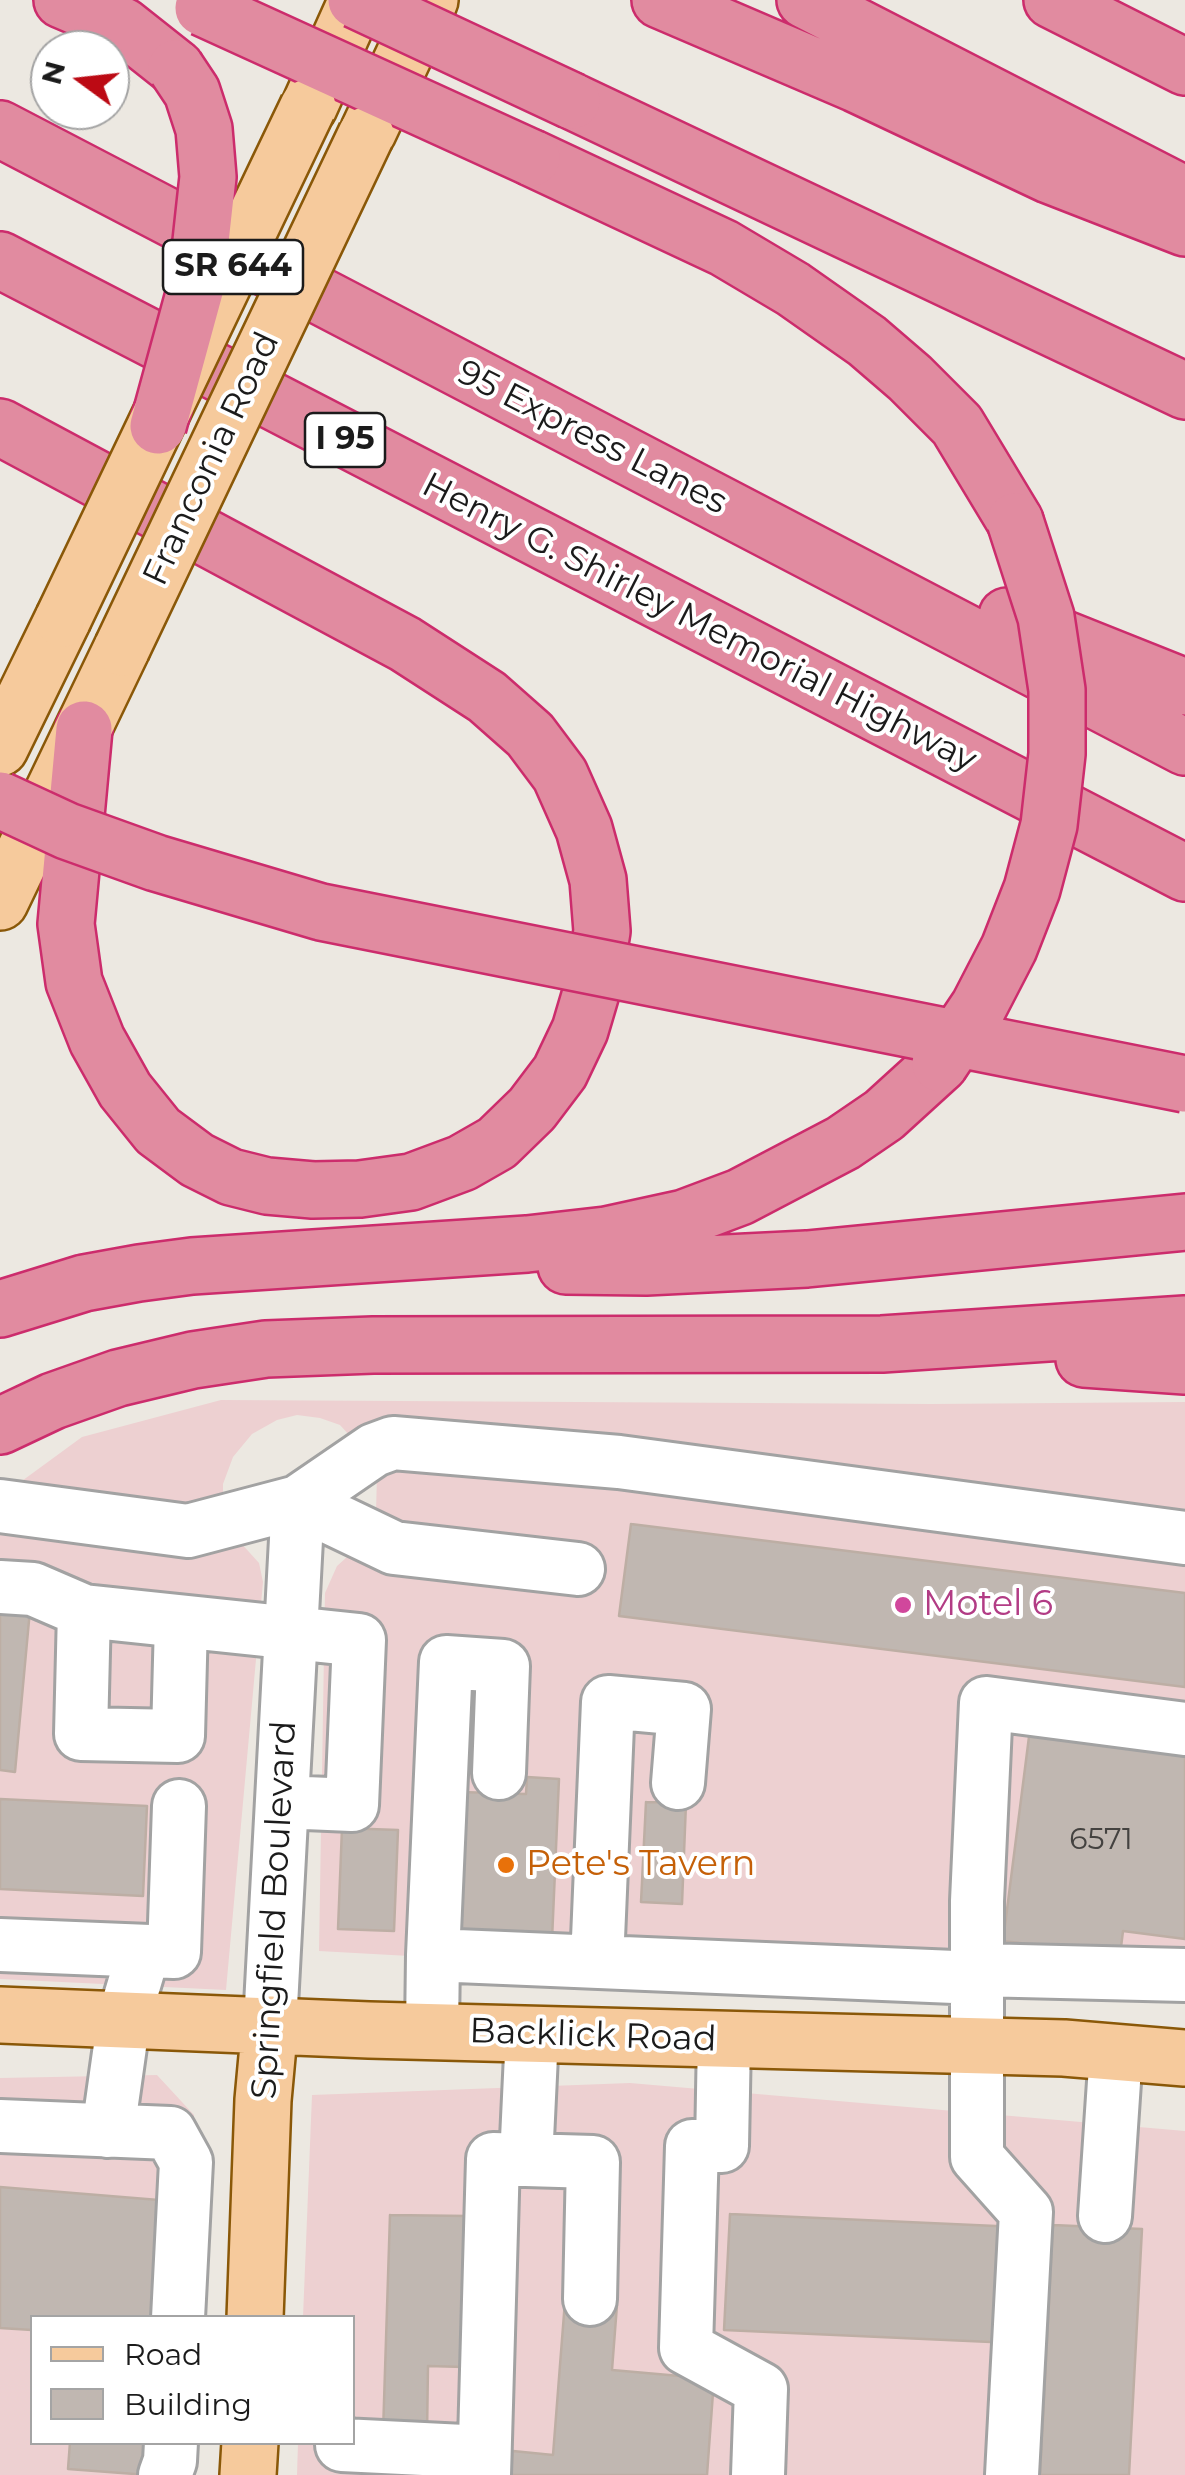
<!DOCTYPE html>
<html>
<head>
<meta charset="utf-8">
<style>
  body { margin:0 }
  #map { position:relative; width:1185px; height:2475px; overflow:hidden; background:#ece8e1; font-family:Montserrat,sans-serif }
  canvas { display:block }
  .legend { position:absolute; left:30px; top:2315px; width:325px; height:130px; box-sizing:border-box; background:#fff; border:2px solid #a4a4a4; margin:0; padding:12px 18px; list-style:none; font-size:30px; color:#1b1b1b }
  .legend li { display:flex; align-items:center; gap:20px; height:50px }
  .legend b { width:50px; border:2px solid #a4a4a4 }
  .north { position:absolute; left:30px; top:30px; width:100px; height:100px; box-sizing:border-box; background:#fff; border:2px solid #a4a4a4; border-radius:50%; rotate:285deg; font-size:28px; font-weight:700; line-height:40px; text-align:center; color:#1b1b1b }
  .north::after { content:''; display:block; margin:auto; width:35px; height:45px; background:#bc0a14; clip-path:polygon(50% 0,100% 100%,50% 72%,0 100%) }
</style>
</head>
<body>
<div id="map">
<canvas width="1185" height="2475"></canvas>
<ul class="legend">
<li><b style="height:12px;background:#f6ca9c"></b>Road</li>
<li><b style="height:28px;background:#c0b7b1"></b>Building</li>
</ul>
<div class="north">N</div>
</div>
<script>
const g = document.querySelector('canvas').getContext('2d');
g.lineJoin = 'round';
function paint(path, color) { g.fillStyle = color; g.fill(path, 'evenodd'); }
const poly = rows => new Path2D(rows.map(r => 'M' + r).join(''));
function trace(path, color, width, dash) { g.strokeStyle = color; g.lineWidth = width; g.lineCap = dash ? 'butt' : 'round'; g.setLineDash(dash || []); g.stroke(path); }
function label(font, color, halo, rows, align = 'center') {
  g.font = font + ' Montserrat,sans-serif'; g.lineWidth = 8; g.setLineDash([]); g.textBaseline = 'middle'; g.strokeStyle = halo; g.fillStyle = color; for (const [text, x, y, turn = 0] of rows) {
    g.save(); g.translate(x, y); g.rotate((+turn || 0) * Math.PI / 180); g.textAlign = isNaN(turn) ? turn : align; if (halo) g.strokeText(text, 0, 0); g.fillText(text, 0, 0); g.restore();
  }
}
const commercial = poly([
  [221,1400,932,1404,1185,1402,1185,1999,319,1951,325,1593,337,1566,357,1548,376,1512,377,1475,362,1449,340,1425,320,1418,297,1415,277,1420,252,1434,233,1457,223,1484,223,1508,230,1531,259,1563,263,1582,226,1990,0,1979,0,1497,82,1437],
  [157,2075,194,2115,187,2317,32,2318,32,2442,183,2443,182,2475,0,2475,0,2078],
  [630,2083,1185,2131,1185,2475,297,2475,298,2443,352,2442,352,2318,303,2317,312,2095]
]);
const building = poly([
  [631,1524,1185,1593,1185,1687,619,1616,631,1524],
  [0,1597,31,1599,15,1772,0,1770,0,1597],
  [1030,1729,1185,1748,1185,1939,1123,1931,1120,1955,1003,1941,1030,1729],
  [527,1777,559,1779,552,1940,453,1935,460,1792,526,1794,527,1777],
  [0,1799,147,1806,143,1896,0,1889,0,1799],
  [646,1802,686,1803,682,1904,641,1902,646,1802],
  [342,1828,398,1830,394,1931,338,1929,342,1828],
  [0,2187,171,2201,161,2318,32,2318,32,2330,0,2328,0,2187],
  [730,2214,1018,2227,1013,2343,724,2330,730,2214],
  [390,2215,468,2216,464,2367,428,2366,427,2435,383,2433,390,2215],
  [1053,2225,1142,2229,1129,2475,1040,2475,1053,2225],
  [565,2301,617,2305,612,2370,714,2379,707,2475,511,2475,513,2451,553,2455,565,2301],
  [70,2442,151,2442,148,2475,68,2469,70,2442]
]);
const minor = poly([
  [298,1502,394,1548,578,1569],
  [0,1506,188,1531,298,1502,374,1450,393,1443,619,1462,1185,1538],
  [0,1587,33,1589,84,1611,359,1640,352,1805,282,1802],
  [84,1611,81,1734,178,1736,181,1622],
  [0,1945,174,1952,179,1806],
  [433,1955,446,1662,503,1666,499,1773],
  [597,1962,608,1702,684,1709,678,1783],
  [978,1970,1185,1975],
  [270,2024,298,1502],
  [432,2031,433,1955,978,1978],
  [724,2039,722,2146,692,2146,686,2348,761,2389,758,2475],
  [0,2126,170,2133,186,2162,178,2318],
  [108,2131,124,2018,144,1951],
  [526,2160,593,2162,590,2299],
  [1105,2216,1116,2052],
  [342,2442,342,2445,484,2452],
  [165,2475,170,2461,171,2442],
  [484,2475,493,2159,526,2160,532,2034],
  [1012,2475,1026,2212,977,2157,977,1901,986,1703,1185,1729]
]);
const major = poly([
  [309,107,357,0],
  [368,132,430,0],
  [0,748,63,619],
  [0,902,122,648],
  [0,2015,369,2030,1064,2048,1185,2058],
  [255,2318,263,2100,270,2024],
  [248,2475,250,2442]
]);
const highway = poly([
  [62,0,123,26,176,68],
  [660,0,856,84,1049,175,1185,228],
  [805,0,1185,195],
  [1052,0,1185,67],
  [572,101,1185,391],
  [0,129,1185,747],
  [532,158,724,248,793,289,867,341,910,378,957,425,1015,521],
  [0,260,1185,873],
  [0,427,405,644,487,697,530,735,560,775,584,829,598,880,602,931,593,986,580,1030,560,1072,532,1109,497,1143,462,1163,411,1182,360,1189,313,1190,267,1186,231,1177,197,1160,158,1131,125,1090,97,1040,74,982,66,924,84,729],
  [1007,616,1185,687],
  [566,1266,646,1267,807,1259,1185,1222],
  [0,1309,84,1283,139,1273,192,1266,527,1244,606,1235,684,1218,740,1197,843,1143,884,1115,940,1064],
  [1084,1359,1185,1366],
  [0,1426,53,1401,118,1378,193,1360,266,1349,373,1345,882,1344,1185,1324]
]);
const majorBridge = poly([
  [63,619,308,107],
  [122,648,366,135]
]);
const highwayBridge = poly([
  [356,0,572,101],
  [203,8,532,158],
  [158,426,196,287,208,177,204,129,192,92,176,68],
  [0,800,67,831,156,863,321,912,1185,1084],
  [940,1064,979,1006,1009,948,1032,889,1049,825,1057,754,1057,690,1046,617,1015,521]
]);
const markers = [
  [903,1605,10,"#d1479c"],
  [506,1865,10,"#e8710a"]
];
const numberNames = [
  ["6571",1101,1840]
];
const shields = [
  [233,267,140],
  [345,440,80]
];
const shieldNames = [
  ["SR 644",233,267],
  ["I 95",345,440]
];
const streetNames = [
  ["95 Express Lanes",592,438,27],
  ["Franconia Road",212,459,-65],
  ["Henry G. Shirley Memorial Highway",699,623,27],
  ["Springfield Boulevard",275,1910,-87],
  ["Backlick Road",593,2036,2]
];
const hotelNames = [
  ["Motel 6",923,1605]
];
const foodNames = [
  ["Pete's Tavern",526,1865]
];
paint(commercial, '#edd0d1');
paint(building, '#c0b7b1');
trace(building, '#bdaea4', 2.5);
trace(minor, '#a2a2a2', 58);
trace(major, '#8a5808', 60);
trace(highway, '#cc2c6c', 60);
trace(minor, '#fff', 52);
trace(major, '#f6ca9c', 55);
trace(highway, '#e18ba0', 55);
trace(majorBridge, '#8a5808', 60, []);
trace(highwayBridge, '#cc2c6c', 60, []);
trace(majorBridge, '#f6ca9c', 55);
trace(highwayBridge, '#e18ba0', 55);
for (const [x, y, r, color] of markers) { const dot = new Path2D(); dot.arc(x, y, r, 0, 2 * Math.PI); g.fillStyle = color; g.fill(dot); trace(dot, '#fff', 4); }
label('30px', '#444240', null, numberNames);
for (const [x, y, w] of shields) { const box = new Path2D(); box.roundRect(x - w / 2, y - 27, w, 54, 8); g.fillStyle = '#fff'; g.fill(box); trace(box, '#1b1b1b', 2.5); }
label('bold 32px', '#1b1b1b', null, shieldNames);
label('35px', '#1b1b1b', '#fff', streetNames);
label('35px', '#b23c85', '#fff', hotelNames, 'left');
label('35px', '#c56008', '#fff', foodNames, 'left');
</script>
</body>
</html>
